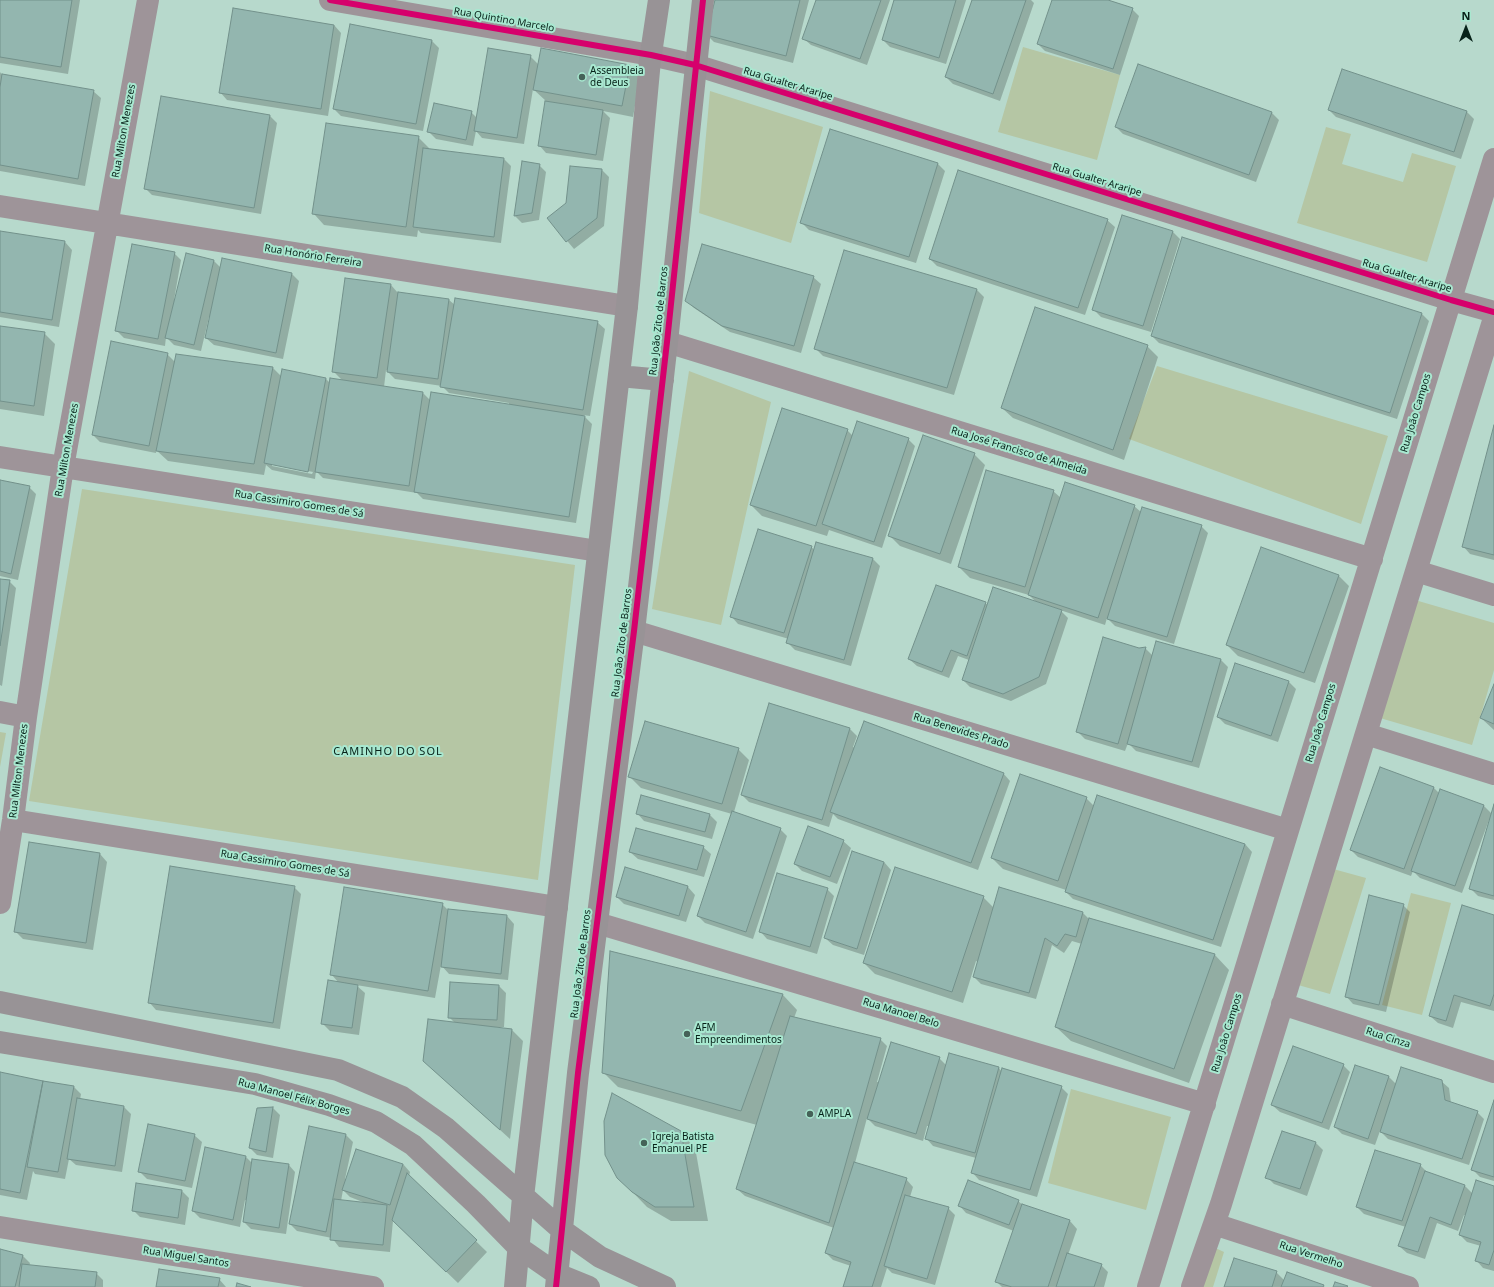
<!DOCTYPE html>
<html>
<head>
<meta charset="utf-8">
<style>
  body { margin:0 }
  #map { position:relative; width:1494px; height:1287px; overflow:hidden; background:#b7d9cc; font-family:"Noto Sans",sans-serif }
  canvas { display:block }
  .north { position:absolute; left:1446px; top:8px; width:40px; height:40px; -webkit-text-stroke:3px #a8e8d0; paint-order:stroke; rotate:0deg; font-size:11px; font-weight:700; line-height:16px; text-align:center; color:#072219 }
  .north::after { content:''; display:block; margin:auto; width:14px; height:18px; background:#072219; clip-path:polygon(50% 0,100% 100%,50% 72%,0 100%) }
</style>
</head>
<body>
<div id="map">
<canvas width="1494" height="1287"></canvas>
<div class="north">N</div>
</div>
<script>
const g = document.querySelector('canvas').getContext('2d');
g.lineJoin = 'round';
function paint(path, color) { g.fillStyle = color; g.fill(path, 'evenodd'); }
const poly = rows => new Path2D(rows.map(r => 'M' + r).join(''));
function trace(path, color, width, dash) { g.strokeStyle = color; g.lineWidth = width; g.lineCap = dash ? 'butt' : 'round'; g.setLineDash(dash || []); g.stroke(path); }
function label(font, color, halo, rows, align = 'center') {
  g.font = font + ' "Noto Sans",sans-serif'; g.lineWidth = 4; g.setLineDash([]); g.textBaseline = 'middle'; g.strokeStyle = halo; g.fillStyle = color; for (const [text, x, y, turn = 0] of rows) {
    g.save(); g.translate(x, y); g.rotate((+turn || 0) * Math.PI / 180); g.textAlign = isNaN(turn) ? turn : align; if (halo) g.strokeText(text, 0, 0); g.fillText(text, 0, 0); g.restore();
  }
}
const green = poly([
  [1023,47,1120,75,1097,160,998,132],
  [710,91,823,127,791,243,699,213],
  [1326,127,1351,134,1342,164,1403,182,1412,153,1456,166,1427,262,1297,223],
  [1157,366,1388,436,1361,524,1129,439],
  [689,371,771,402,721,625,652,609],
  [82,489,575,565,538,880,29,801],
  [1415,600,1494,623,1494,670,1472,745,1380,718],
  [0,732,6,733,0,767],
  [1326,867,1366,878,1330,994,1291,983],
  [1411,893,1451,903,1422,1015,1382,1005],
  [1071,1089,1171,1117,1146,1210,1048,1183],
  [1211,1246,1224,1252,1213,1287,1195,1287]
]);
const shadow = poly([
  [0,0,80,0,68,74,0,63],
  [716,0,809,0,793,63,714,42,707,35],
  [817,0,890,0,867,65,811,45,803,38],
  [895,0,966,0,946,64,890,47,883,40],
  [973,0,1031,0,1034,3,1000,101,953,84,946,77],
  [1053,0,1105,0,1132,9,1139,16,1120,75,1045,51,1038,44],
  [234,9,334,25,341,33,328,116,227,100,220,92],
  [351,25,432,41,439,48,423,131,341,116,334,109],
  [530,56,539,65,629,66,640,77,633,117,603,111,610,118,603,161,546,153,539,145,546,101,533,89,524,144,482,138,476,131,473,146,436,139,428,131,471,112,477,118],
  [1342,71,1467,112,1474,119,1461,159,1336,117,1329,110],
  [0,72,2,75,93,91,101,98,85,186,0,171],
  [1272,113,1279,120,1256,182,1123,134,1116,127],
  [270,116,277,123,261,214,152,195,145,188],
  [831,131,938,164,945,171,916,263,809,230,802,223],
  [418,137,429,148,429,150,504,159,511,166,501,243,421,233,418,230,417,237,324,225,314,214],
  [523,162,539,165,546,172,539,220,522,223,515,216],
  [602,170,609,177,604,226,574,249,548,218,567,204],
  [1123,216,1173,232,1180,239,1151,332,1101,317,1093,309],
  [1107,220,1115,227,1085,315,937,266,930,259],
  [0,232,65,242,72,250,59,327,0,317],
  [845,251,977,290,984,297,954,395,823,356,815,348],
  [174,253,181,260,174,300,175,300,213,260,221,268,292,274,299,281,283,359,214,345,206,338,211,317,209,317,201,351,174,345,166,337,165,346,124,338,117,331],
  [813,277,821,284,801,353,730,332,694,308,686,300],
  [391,285,398,293,449,300,455,305,597,322,605,329,590,416,583,415,592,424,576,523,423,499,417,493,323,478,316,471,315,479,272,470,266,465,264,475,168,461,156,450,156,453,100,442,93,435,167,354,175,362,273,368,282,377,283,371,326,379,330,383,342,380,333,371],
  [386,370,395,379,442,386,449,393,509,403,509,405,430,400,423,393,384,387],
  [272,464,313,472,312,474,272,466],
  [1422,314,1429,321,1397,419,1159,343,1152,336],
  [0,327,44,333,55,344,44,416,0,409],
  [1147,346,1158,357,1124,460,1013,418,1002,408],
  [1494,429,1494,560,1470,554,1463,546],
  [847,430,853,436,908,439,915,446,882,548,829,530,827,536,762,516,751,505],
  [974,454,985,465,951,564,900,546,889,535],
  [0,481,29,487,36,494,18,580,0,576],
  [1053,491,1061,498,1134,506,1141,512,1201,526,1208,533,1174,644,1115,626,1107,618,1105,625,1060,610,1068,618,1046,684,1011,701,970,687,963,680,969,660,958,656,949,678,917,666,909,659,985,603,988,605,1037,603,1029,595,970,578,959,567],
  [811,547,815,550,873,559,880,566,851,666,795,650,788,643,789,639,738,624,731,616],
  [1338,575,1349,586,1315,683,1238,656,1227,645],
  [0,580,9,581,16,588,2,686,0,685],
  [1157,642,1221,660,1228,667,1199,768,1136,751,1128,743,1125,751,1085,739,1078,732,1139,649,1145,648,1153,656],
  [1289,682,1296,689,1278,742,1225,724,1218,717],
  [1494,687,1494,730,1481,718],
  [850,729,857,736,853,747,855,748,1003,773,1010,781,978,870,838,819,833,814,829,827,749,802,742,795],
  [738,749,749,760,734,812,780,829,787,836,753,939,705,923,698,916,732,814,641,788,630,777],
  [1433,787,1440,794,1441,791,1484,806,1492,814,1494,807,1494,900,1478,896,1470,888,1490,820,1489,820,1462,893,1420,878,1413,871,1411,876,1358,857,1351,850],
  [1086,798,1094,806,1245,844,1252,852,1221,947,1073,899,1066,892,1066,890,1003,869,992,858],
  [637,813,710,815,717,822,712,839,644,821],
  [843,841,851,848,837,884,802,871,795,864],
  [703,847,711,854,704,877,638,859,630,852],
  [100,854,107,862,93,950,23,939,16,932],
  [884,862,891,870,864,955,833,945,825,938],
  [626,869,688,887,695,895,686,922,624,904,617,897],
  [294,887,301,894,280,1029,156,1010,149,1002],
  [827,889,834,896,817,954,767,939,760,931],
  [983,897,994,908,1083,913,1090,920,1215,955,1229,970,1189,1083,1071,1041,1056,1027,1082,944,1072,941,1064,953,1052,945,1036,999,981,984,974,977,978,962,976,961,963,1003,875,974,864,963],
  [442,904,448,910,507,916,514,924,508,980,449,974,441,965,435,998,356,985,365,993,359,1035,330,1031,323,1024,339,983,331,974],
  [1403,905,1410,912,1386,1012,1353,1004,1346,996],
  [1494,916,1494,1011,1461,1002,1453,1028,1438,1023,1430,1016],
  [611,952,783,995,797,1010,794,1018,880,1039,887,1046,877,1082,879,1082,939,1058,947,1066,950,1054,999,1068,1002,1072,1061,1087,1068,1094,1037,1197,979,1180,972,1172,976,1158,933,1146,926,1138,929,1126,927,1126,923,1141,875,1126,867,1118,855,1163,906,1179,913,1187,910,1197,948,1208,955,1215,935,1285,892,1273,887,1268,881,1287,844,1287,851,1266,833,1260,826,1253,834,1228,745,1196,737,1189,757,1125,618,1087,603,1072],
  [499,986,506,993,504,1027,495,1027,495,1028,512,1030,523,1041,510,1139,424,1061,455,1023,449,1017],
  [1343,1065,1350,1072,1329,1130,1280,1112,1272,1105],
  [1356,1066,1389,1077,1397,1085,1441,1081,1449,1088,1451,1103,1477,1112,1484,1119,1469,1165,1388,1139,1380,1131,1375,1145,1342,1134,1335,1127],
  [0,1073,74,1087,81,1094,80,1100,124,1107,131,1114,122,1172,76,1165,69,1159,65,1179,35,1174,33,1171,27,1200,0,1195],
  [1494,1103,1494,1181,1480,1177,1473,1170],
  [273,1108,280,1115,273,1158,257,1155,250,1148],
  [680,1132,695,1147,708,1221,671,1221,647,1207,618,1177],
  [1282,1132,1316,1143,1323,1150,1307,1196,1274,1184,1267,1177],
  [194,1135,202,1142,192,1188,147,1179,139,1171],
  [346,1135,353,1142,345,1179,403,1164,410,1172,409,1176,487,1252,458,1283,393,1221,390,1252,339,1247,332,1238,297,1231,290,1224],
  [343,1190,350,1197,368,1204,341,1201],
  [246,1157,253,1164,288,1164,295,1172,286,1234,251,1229,244,1222,247,1201,245,1200,240,1227,200,1218,193,1211],
  [1420,1165,1427,1172,1465,1186,1473,1194,1494,1187,1494,1271,1483,1268,1476,1260,1481,1246,1467,1242,1460,1235,1466,1215,1464,1215,1458,1231,1437,1223,1425,1259,1407,1253,1399,1246,1406,1227,1364,1214,1357,1207],
  [182,1191,189,1198,185,1225,140,1217,133,1210],
  [1018,1201,1024,1206,1070,1221,1077,1229,1068,1255,1101,1265,1108,1272,1104,1287,1002,1287,996,1281,1014,1231,966,1213,959,1205],
  [0,1250,23,1256,30,1263,29,1266,96,1273,103,1280,103,1287,0,1287],
  [1276,1272,1285,1281,1323,1286,1325,1287,1225,1287],
  [219,1279,226,1287,157,1287]
]);
const building = poly([
  [0,0,72,0,61,67,0,57,0,0],
  [715,0,800,0,786,56,706,35,715,0],
  [816,0,881,0,860,59,802,39,816,0],
  [894,0,956,0,939,58,882,40,894,0],
  [972,0,1026,0,993,94,945,77,972,0],
  [1052,0,1108,0,1133,8,1113,69,1037,44,1052,0],
  [233,8,334,25,321,109,219,93,233,8],
  [350,24,432,40,416,124,333,109,350,24],
  [488,48,531,55,517,138,474,131,488,48],
  [541,48,630,65,622,106,533,90,541,48],
  [1138,64,1272,112,1249,175,1115,127,1138,64],
  [1342,69,1467,111,1454,152,1328,110,1342,69],
  [2,74,94,90,78,179,0,165,0,87,2,74],
  [161,96,270,115,254,208,144,189,161,96],
  [545,101,603,110,596,155,538,146,545,101],
  [434,103,472,111,466,140,427,132,434,103],
  [326,123,419,136,406,227,312,214,326,123],
  [830,129,938,163,909,257,800,223,830,129],
  [423,148,504,158,494,237,413,227,423,148],
  [522,161,540,164,532,213,514,216,522,161],
  [570,166,602,169,597,218,566,242,547,218,566,203,570,166],
  [958,170,1108,219,1078,308,929,259,958,170],
  [1122,215,1173,231,1143,326,1092,310,1122,215],
  [0,231,65,241,52,320,0,312,0,231],
  [1182,237,1422,313,1390,413,1151,336,1182,237],
  [132,244,175,252,158,339,115,331,132,244],
  [702,244,814,276,794,346,722,326,685,301,702,244],
  [844,250,977,289,947,388,814,349,844,250],
  [186,253,214,260,194,345,165,338,186,253],
  [222,258,292,273,276,353,205,338,222,258],
  [345,278,391,284,377,378,332,372,345,278],
  [398,292,449,299,438,379,387,372,398,292],
  [455,298,598,321,583,410,440,387,455,298],
  [1035,307,1148,345,1113,450,1001,408,1035,307],
  [0,326,45,332,34,406,0,401,0,326],
  [111,341,168,353,149,446,92,435,111,341],
  [176,354,273,367,254,464,156,451,176,354],
  [282,369,326,378,308,472,264,463,282,369],
  [330,378,423,392,409,486,315,472,330,378],
  [431,392,585,416,569,517,414,492,431,392],
  [782,408,848,429,816,526,750,505,782,408],
  [857,421,909,438,874,542,822,524,857,421],
  [1494,425,1494,555,1462,547,1494,425],
  [923,435,975,453,940,554,888,536,923,435],
  [986,470,1054,490,1025,587,958,567,986,470],
  [0,480,30,486,11,574,0,571,0,480],
  [1065,482,1135,505,1098,618,1028,595,1065,482],
  [1142,507,1202,525,1167,637,1107,619,1142,507],
  [758,529,812,546,784,633,730,617,758,529],
  [816,542,873,558,844,660,786,643,816,542],
  [1261,547,1339,575,1304,673,1226,645,1261,547],
  [0,579,10,580,0,646,0,579],
  [936,585,986,602,967,656,951,650,942,672,908,659,936,585],
  [993,587,1062,610,1039,677,1003,694,962,680,993,587],
  [1103,637,1139,648,1146,647,1118,744,1076,732,1103,637],
  [1156,641,1221,659,1192,762,1127,744,1156,641],
  [1235,663,1289,681,1271,736,1217,717,1235,663],
  [1494,684,1494,724,1480,718,1494,684],
  [769,703,850,728,822,820,741,795,769,703],
  [645,721,739,748,722,804,628,777,645,721],
  [864,721,1004,773,971,863,830,812,864,721],
  [1380,767,1434,787,1404,869,1350,850,1380,767],
  [1020,774,1087,797,1058,881,991,858,1020,774],
  [1440,789,1484,805,1455,886,1411,871,1440,789],
  [641,795,710,814,705,832,636,814,641,795],
  [1097,795,1245,844,1213,940,1065,892,1097,795],
  [1494,804,1494,896,1469,889,1494,804],
  [732,811,781,828,746,932,697,916,732,811],
  [808,826,844,840,830,877,794,864,808,826],
  [636,828,704,846,697,870,629,852,636,828],
  [29,842,100,853,86,943,14,932,29,842],
  [852,851,884,862,857,949,824,938,852,851],
  [170,866,295,886,273,1023,148,1003,170,866],
  [625,867,688,886,679,916,616,897,625,867],
  [895,867,984,896,952,992,863,963,895,867],
  [777,873,828,888,810,947,759,932,777,873],
  [344,887,443,903,428,991,330,975,344,887],
  [999,887,1083,912,1076,937,1065,934,1057,946,1045,938,1029,993,973,977,999,887],
  [1369,895,1404,904,1379,1005,1345,997,1369,895],
  [1462,905,1494,915,1494,994,1490,1006,1454,995,1446,1021,1429,1016,1462,905],
  [448,909,507,915,501,974,441,967,448,909],
  [1089,918,1215,954,1174,1069,1055,1027,1089,918],
  [610,951,783,994,741,1111,602,1073,610,951],
  [328,980,358,985,352,1028,321,1024,328,980],
  [450,982,499,985,497,1020,448,1018,450,982],
  [790,1016,881,1038,829,1223,736,1189,790,1016],
  [428,1019,512,1029,500,1130,423,1061,428,1019],
  [891,1042,940,1057,916,1134,867,1119,891,1042],
  [1293,1046,1344,1064,1322,1123,1271,1105,1293,1046],
  [949,1053,999,1067,975,1153,925,1139,949,1053],
  [1355,1065,1389,1076,1368,1139,1334,1127,1355,1065],
  [1401,1067,1442,1080,1445,1100,1478,1111,1462,1159,1380,1132,1401,1067],
  [1002,1068,1062,1086,1030,1190,971,1173,1002,1068],
  [0,1072,43,1081,20,1193,0,1189,0,1072],
  [43,1081,74,1086,58,1172,27,1167,43,1081],
  [612,1093,681,1131,694,1207,655,1207,632,1192,617,1178,605,1155,604,1121,612,1093],
  [77,1098,124,1106,115,1166,67,1159,77,1098],
  [1494,1100,1494,1177,1471,1170,1494,1100],
  [273,1107,266,1152,249,1148,257,1108,273,1107],
  [148,1124,195,1134,185,1181,138,1172,148,1124],
  [309,1126,346,1134,326,1232,289,1224,309,1126],
  [1282,1131,1316,1142,1300,1189,1265,1178,1282,1131],
  [205,1147,246,1156,233,1220,192,1211,205,1147],
  [356,1149,403,1164,390,1205,342,1190,356,1149],
  [1375,1150,1421,1164,1402,1221,1356,1207,1375,1150],
  [252,1159,289,1164,279,1228,243,1222,252,1159],
  [854,1162,907,1178,872,1287,843,1287,851,1262,825,1253,854,1162],
  [1425,1171,1465,1185,1451,1225,1430,1217,1418,1252,1398,1246,1425,1171],
  [407,1173,477,1240,446,1272,392,1220,407,1173],
  [968,1180,1019,1200,1009,1225,958,1206,968,1180],
  [1476,1180,1494,1186,1494,1250,1489,1265,1475,1261,1481,1242,1459,1235,1476,1180],
  [136,1183,182,1190,178,1218,132,1211,136,1183],
  [905,1195,949,1207,927,1279,884,1266,905,1195],
  [334,1199,387,1205,383,1245,330,1240,334,1199],
  [1022,1204,1070,1220,1048,1287,1012,1287,995,1282,1022,1204],
  [0,1249,23,1255,15,1287,0,1287,0,1249],
  [1067,1253,1102,1264,1094,1287,1056,1287,1067,1253],
  [1234,1258,1277,1271,1272,1287,1224,1287,1234,1258],
  [22,1264,97,1272,95,1287,19,1287,22,1264],
  [159,1269,220,1278,218,1287,156,1287,159,1269],
  [1287,1272,1324,1285,1323,1287,1281,1287,1287,1272],
  [1335,1282,1348,1286,1347,1287,1333,1287,1335,1282],
  [237,1283,251,1287,236,1287,237,1283]
]);
const street = poly([
  [330,0,651,55,695,65,1451,300,1494,312],
  [0,206,627,306],
  [667,342,1372,559],
  [0,457,598,551],
  [1416,571,1494,595],
  [634,631,1288,830],
  [0,712,26,717],
  [1366,734,1494,774],
  [13,820,557,907],
  [0,903,13,820,26,717,63,467,148,0],
  [597,923,1205,1104],
  [1282,1004,1494,1072],
  [1214,1224,1408,1287],
  [0,1227,373,1287],
  [1148,1287,1494,159],
  [1192,1287,1221,1204,1494,318]
]);
const secondary = poly([
  [619,376,663,380],
  [0,1002,338,1070,402,1097,446,1128,562,1230,600,1257,665,1287],
  [0,1042,255,1084,329,1105,376,1122,413,1145,476,1204,518,1247,557,1274,589,1287],
  [515,1287,523,1197,627,306,650,60,659,0],
  [556,1287,578,1073,634,631,667,342,703,0]
]);
const cycleway = poly([
  [330,0,651,55,695,65,1451,300,1494,312],
  [556,1287,578,1073,634,631,667,342,703,0]
]);
const markers = [
  [582,77,4,"#456258"],
  [687,1034,4,"#456258"],
  [810,1114,4,"#456258"],
  [644,1143,4,"#456258"]
];
const streetNames = [
  ["Rua Quintino Marcelo",504,20,10],
  ["Rua Gualter Araripe",788,84,17],
  ["Rua Milton Menezes",124,131,-80],
  ["Rua Gualter Araripe",1097,180,17],
  ["Rua Honório Ferreira",313,256,9],
  ["Rua Gualter Araripe",1407,276,17],
  ["Rua João Zito de Barros",659,321,-84],
  ["Rua João Campos",1416,413,-73],
  ["Rua Milton Menezes",67,450,-80],
  ["Rua José Francisco de Almeida",1019,451,17],
  ["Rua Cassimiro Gomes de Sá",299,504,9],
  ["Rua João Zito de Barros",622,643,-83],
  ["Rua João Campos",1321,723,-73],
  ["Rua Benevides Prado",961,731,17],
  ["Rua Milton Menezes",19,771,-83],
  ["Rua Cassimiro Gomes de Sá",285,864,9],
  ["Rua João Zito de Barros",581,964,-83],
  ["Rua Manoel Belo",901,1013,17],
  ["Rua João Campos",1227,1033,-73],
  ["Rua Cinza",1388,1038,18],
  ["Rua Manoel Félix Borges",294,1097,15],
  ["Rua Vermelho",1311,1255,18],
  ["Rua Miguel Santos",186,1257,9]
];
const poiNames = [
  ["Assembleia",590,71],
  ["de Deus",590,83],
  ["AFM",695,1028],
  ["Empreendimentos",695,1040],
  ["AMPLA",818,1114],
  ["Igreja Batista",652,1137],
  ["Emanuel PE",652,1149]
];
const neighbourhoodNames = [
  ["CAMINHO DO SOL",388,752]
];
paint(green, '#b5c6a4');
paint(shadow, '#0003');
paint(building, '#93b6af');
trace(building, '#73918b', 1);
trace(street, '#9e9499', 22);
trace(secondary, '#989396', 22);
trace(cycleway, '#d6006c', 6);
for (const [x, y, r, color] of markers) { const dot = new Path2D(); dot.arc(x, y, r, 0, 2 * Math.PI); g.fillStyle = color; g.fill(dot); trace(dot, '#a8e8d0', 1.5); }
label('10px', '#072219', '#a8e8d0', streetNames);
label('10px', '#072219', '#a8e8d0', poiNames, 'left');
g.letterSpacing = '1px';
label('11px', '#072219', '#a8e8d0', neighbourhoodNames);
g.letterSpacing = '0px';
</script>
</body>
</html>
